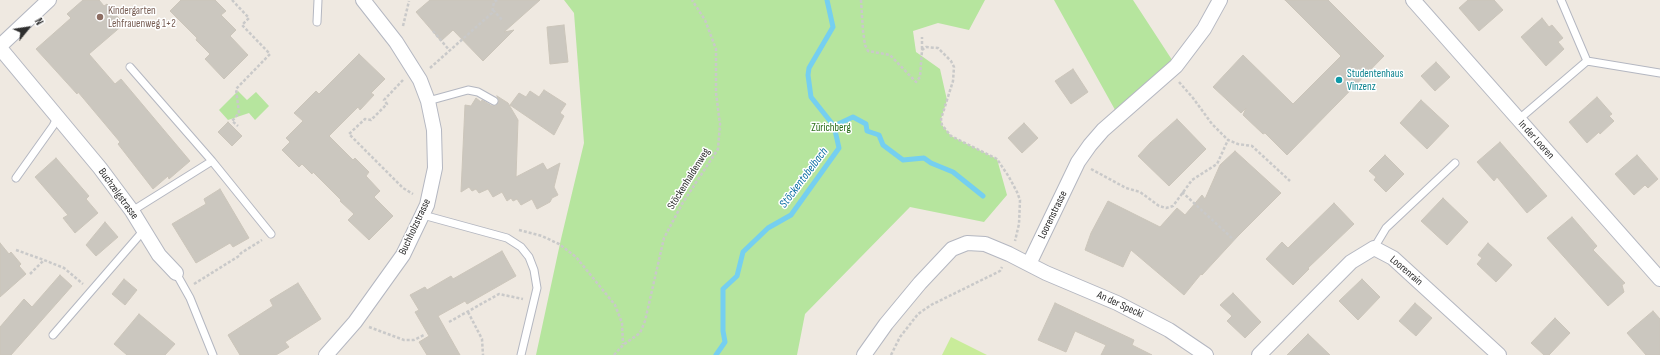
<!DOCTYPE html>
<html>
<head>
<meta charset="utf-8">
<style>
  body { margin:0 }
  #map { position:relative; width:1660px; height:355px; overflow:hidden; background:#efe9e1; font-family:"Sofia Sans Condensed",sans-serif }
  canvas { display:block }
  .north { position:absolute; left:8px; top:8px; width:40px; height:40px; -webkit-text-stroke:3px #fff; paint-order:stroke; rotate:60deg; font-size:11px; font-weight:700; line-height:16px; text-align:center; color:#2e2e2e }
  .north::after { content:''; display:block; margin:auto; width:14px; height:18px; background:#2e2e2e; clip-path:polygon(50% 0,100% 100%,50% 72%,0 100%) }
</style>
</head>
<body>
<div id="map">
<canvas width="1660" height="355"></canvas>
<div class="north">N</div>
</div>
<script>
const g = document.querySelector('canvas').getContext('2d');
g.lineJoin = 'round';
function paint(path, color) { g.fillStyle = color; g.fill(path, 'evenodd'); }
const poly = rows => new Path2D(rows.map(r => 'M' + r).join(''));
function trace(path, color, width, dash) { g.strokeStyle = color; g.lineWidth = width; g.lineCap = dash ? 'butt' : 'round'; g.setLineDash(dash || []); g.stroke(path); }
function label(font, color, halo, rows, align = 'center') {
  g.font = font + ' "Sofia Sans Condensed",sans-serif'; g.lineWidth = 3; g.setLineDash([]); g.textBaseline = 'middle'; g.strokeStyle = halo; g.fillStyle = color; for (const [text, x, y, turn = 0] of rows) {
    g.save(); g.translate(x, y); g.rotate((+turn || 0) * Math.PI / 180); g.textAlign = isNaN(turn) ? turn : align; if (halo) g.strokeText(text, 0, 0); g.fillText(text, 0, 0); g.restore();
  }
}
const green = poly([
  [564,0,985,0,969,30,938,23,913,31,916,52,940,69,947,100,941,119,942,125,951,136,997,159,1007,195,984,222,910,207,805,314,797,355,536,355,561,239,584,143,574,13],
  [1054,0,1133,0,1176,66,1119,117],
  [238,91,247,100,256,92,269,106,255,120,249,113,228,120,219,110]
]);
const pitch = poly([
  [951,337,987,355,942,355]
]);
const stream = poly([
  [834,126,853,117,866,124,867,131,879,135,883,145,903,160,924,158,931,163,953,172,983,196],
  [716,355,725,342,723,331,723,289,737,276,743,252,768,228,791,215,839,148,834,126,811,97,808,75,809,68,833,27,827,0]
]);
const building = poly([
  [83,0,99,0,104,6,107,4,124,24,89,54,115,84,121,79,190,161,169,179,168,176,153,189,118,144,120,142,78,92,77,94,36,49,71,18,67,14,83,0],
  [181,0,215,0,226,11,221,15,236,30,230,36,248,55,224,79,205,59,210,54,196,40,197,38,170,11,181,0],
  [430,0,540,0,504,32,514,30,483,61,453,30,441,41,416,12,430,0],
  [1285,0,1328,0,1384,56,1287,155,1265,133,1263,134,1243,115,1246,108,1241,113,1213,87,1243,55,1293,104,1341,56,1285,0],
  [1468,0,1494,0,1503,10,1479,31,1459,8,1468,0],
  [1542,18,1549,27,1552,25,1563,38,1558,42,1564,49,1546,66,1521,37,1542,18],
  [564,25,568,62,550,64,547,27,564,25],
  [359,54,385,79,371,93,374,95,360,110,358,107,329,136,353,160,355,158,369,172,366,176,380,191,374,197,393,216,369,240,348,220,354,214,340,201,341,200,313,172,312,174,302,164,299,167,282,150,290,142,286,138,303,121,294,113,316,91,319,94,359,54],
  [1436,62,1450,77,1435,91,1421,76,1436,62],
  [1073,69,1088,92,1071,104,1055,81,1073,69],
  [544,90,566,104,560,113,564,116,554,135,510,105,519,93,526,97,530,91,539,97,544,90],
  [497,96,508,103,518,120,516,177,543,163,547,170,560,163,554,187,558,195,552,198,550,202,537,209,532,199,521,205,517,199,513,201,511,198,507,201,502,192,493,197,488,189,479,193,476,189,472,191,469,187,461,192,465,105,471,106,476,98,481,102,482,100,492,106,496,105,499,101,497,96],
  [1597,97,1612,114,1609,116,1614,121,1600,134,1599,132,1587,143,1569,122,1597,97],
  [1421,100,1449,126,1427,149,1400,123,1421,100],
  [1177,119,1206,149,1169,186,1138,156,1150,143,1177,119],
  [228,122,242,136,232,146,218,132,228,122],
  [1024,123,1038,138,1022,153,1008,138,1024,123],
  [1500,142,1547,196,1527,213,1497,177,1494,181,1477,162,1500,142],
  [1235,151,1281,193,1238,236,1202,275,1201,274,1184,295,1131,250,1123,267,1085,250,1091,233,1108,201,1160,227,1177,208,1185,215,1202,195,1205,199,1220,165,1235,151],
  [1385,155,1404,174,1386,192,1374,180,1376,177,1369,171,1385,155],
  [1637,155,1658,179,1648,188,1645,185,1634,195,1615,174,1637,155],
  [56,158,89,196,86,199,98,213,75,233,63,218,68,215,35,177,56,158],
  [220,189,249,238,233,247,230,243,196,263,172,224,206,204,204,199,220,189],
  [1443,198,1468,222,1447,245,1421,221,1443,198],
  [1334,203,1354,224,1308,268,1309,269,1293,285,1266,259,1282,242,1288,248,1334,203],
  [1572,217,1597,246,1593,250,1625,283,1622,285,1624,292,1608,306,1547,238,1572,217],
  [105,222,118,237,96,256,86,245,105,222],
  [0,243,9,254,11,252,21,264,19,266,26,274,0,297,0,243],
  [1488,243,1512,265,1496,282,1477,264,1482,258,1478,255,1488,243],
  [502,251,516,276,467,304,465,301,438,316,460,355,427,355,419,342,429,336,415,312,419,310,410,295,425,287,427,290,451,276,453,279,502,251],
  [60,275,72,286,11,355,0,355,0,327,24,299,32,307,60,275],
  [124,279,137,290,125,305,112,294,124,279],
  [1362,279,1380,297,1358,320,1339,301,1362,279],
  [298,283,321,319,285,342,289,347,276,355,240,355,228,335,273,306,270,300,298,283],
  [1233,293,1261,322,1245,338,1227,321,1232,316,1220,305,1233,293],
  [1055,303,1134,340,1132,345,1152,355,1101,355,1106,345,1075,331,1066,352,1038,340,1055,303],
  [1415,303,1432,318,1416,336,1399,321,1415,303],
  [1653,311,1660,319,1660,355,1646,355,1627,333,1653,311],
  [139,314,175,344,165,355,127,355,114,344,139,314],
  [1555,318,1570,333,1549,355,1544,355,1531,343,1555,318],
  [1308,334,1330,355,1287,355,1308,334]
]);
const path = poly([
  [232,0,249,18,242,25,270,54,236,89,239,113,232,121,238,126],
  [861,0,863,31,865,45,868,51,890,55,916,82,920,77,922,50,926,47,938,48,951,61,954,67,953,81,941,119,942,125,951,136,997,159,1009,177,1017,192,1020,200,1019,224,1015,241],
  [493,10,503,21],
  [403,26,409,1],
  [433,31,450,51],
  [922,49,922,37],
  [430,68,492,13,494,2,497,0],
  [403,80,384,100,387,104,371,120,365,119,349,134,403,188,413,194],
  [1179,82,1193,98,1212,124,1228,140,1238,144,1252,146,1290,181],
  [1091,169,1126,188,1140,192,1159,206,1166,208,1173,206,1192,180,1217,164,1228,140],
  [1182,192,1234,240],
  [519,230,542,236,559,244,576,257,615,305,622,323,623,344],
  [16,250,44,260],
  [30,274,44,260,64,268,83,284],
  [194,284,239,256,241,253,262,240],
  [468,312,482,339,483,355],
  [449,322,499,294,523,299],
  [369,327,404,340,414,340,424,335],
  [614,355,623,345,640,333,645,321,664,238,682,204,718,149,720,124,716,93,716,49,705,20,692,0],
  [891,355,900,337,918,314,931,305,1000,271,1002,267]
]);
const lane = poly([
  [1561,0,1587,61],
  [317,22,318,0],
  [130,67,212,161,132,211],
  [428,101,468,90,478,92,494,101],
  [1518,120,1587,61,1660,73],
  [212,161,271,234],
  [16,178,53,126,58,116],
  [423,215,507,238,521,247,529,257,534,270,537,288,521,355],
  [1374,248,1386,228,1455,163],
  [176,273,190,298,213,355],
  [53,335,144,230]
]);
const street = poly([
  [1413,0,1660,279],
  [0,46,49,0],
  [0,48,100,168,132,211,159,255,176,273],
  [1029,264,1078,162,1090,145,1103,130,1176,66,1204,29,1220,0],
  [326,355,355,322,403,255,427,205,435,168,434,130,428,101,420,80,396,42,363,0],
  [864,355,886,324,920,283,952,249,967,243,985,244,1009,254,1046,273,1117,303,1169,330,1206,355],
  [1259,355,1351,262,1374,248,1393,258,1499,355]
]);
const markers = [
  [100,17,4,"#8d6e63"],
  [1339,80,4,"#0f9aa8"]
];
const educationNames = [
  ["Kindergarten",108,11],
  ["Lehfrauenweg 1+2",108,24]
];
const cultureNames = [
  ["Studentenhaus",1347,74],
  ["Vinzenz",1347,87]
];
const parkNames = [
  ["Zürichberg",831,128]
];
const streetNames = [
  ["In der Looren",1536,140,48],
  ["Stöckenhaldenweg",689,179,-58],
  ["Buchzelgstrasse",118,194,54],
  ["Loorenstrasse",1053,215,-64],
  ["Buchholzstrasse",415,227,-65],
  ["Loorenrain",1406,271,40],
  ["An der Specki",1120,305,25]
];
const waterNames = [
  ["Stöckentobelbach",804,178,-53]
];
paint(green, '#b6e59e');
paint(pitch, '#c9ec9a');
trace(stream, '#75cff0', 5);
paint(building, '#cbc7bf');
trace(building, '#cbc5ba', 1);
trace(lane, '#b4b7c1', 9);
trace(street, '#b4b7c1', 16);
trace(path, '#c9c9c9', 2.5, [3, 2]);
trace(lane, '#fff', 7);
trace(street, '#fff', 14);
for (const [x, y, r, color] of markers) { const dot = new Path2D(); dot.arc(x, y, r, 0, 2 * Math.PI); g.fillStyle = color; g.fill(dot); trace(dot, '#fff', 1.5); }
label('11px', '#785e54', '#fff', educationNames, 'left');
label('11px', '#0d838f', '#fff', cultureNames, 'left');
label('11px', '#2c6e1b', '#fff', parkNames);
label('11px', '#2e2e2e', '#fff', streetNames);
label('italic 12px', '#0d6fa3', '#fff', waterNames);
</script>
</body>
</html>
